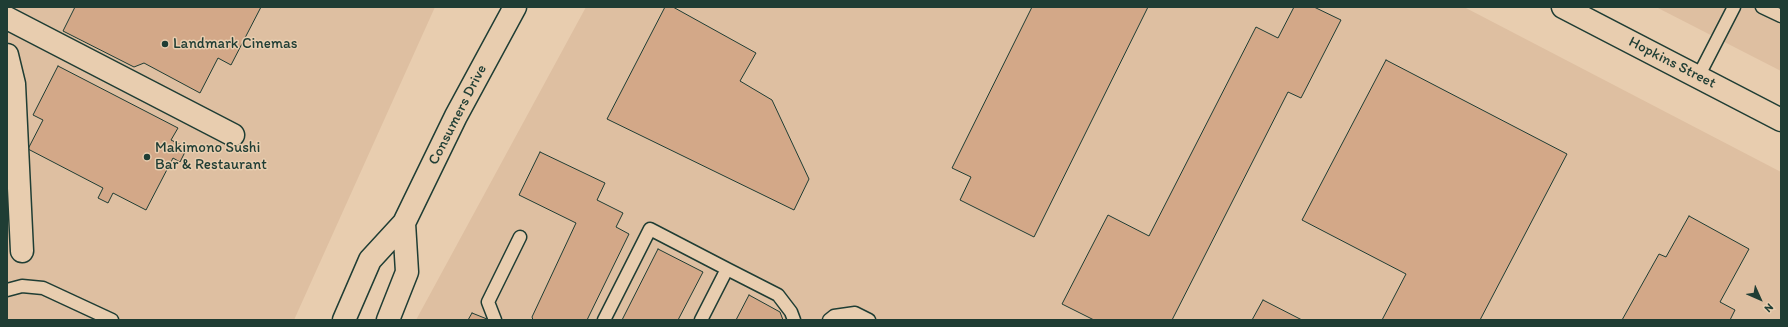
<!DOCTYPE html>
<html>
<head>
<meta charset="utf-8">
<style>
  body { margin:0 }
  #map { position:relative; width:1788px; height:327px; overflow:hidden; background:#e8cdaf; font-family:Itim,sans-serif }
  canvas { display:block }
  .frame { position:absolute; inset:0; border:8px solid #1f3d34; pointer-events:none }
  .north { position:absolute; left:1740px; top:279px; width:40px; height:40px; -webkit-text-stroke:3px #e8cdaf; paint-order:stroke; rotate:135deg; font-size:11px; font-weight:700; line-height:16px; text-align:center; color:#1f3d34 }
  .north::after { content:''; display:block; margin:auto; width:14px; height:18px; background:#1f3d34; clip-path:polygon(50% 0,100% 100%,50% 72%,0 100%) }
</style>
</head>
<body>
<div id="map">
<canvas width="1788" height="327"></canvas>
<div class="frame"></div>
<div class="north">N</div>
</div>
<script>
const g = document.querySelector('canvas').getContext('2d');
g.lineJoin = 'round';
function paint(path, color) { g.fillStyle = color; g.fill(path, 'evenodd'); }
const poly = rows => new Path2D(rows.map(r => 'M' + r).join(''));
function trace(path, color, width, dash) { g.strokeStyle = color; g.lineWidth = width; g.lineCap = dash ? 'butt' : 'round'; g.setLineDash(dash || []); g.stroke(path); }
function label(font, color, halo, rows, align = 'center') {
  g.font = font + ' Itim,sans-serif'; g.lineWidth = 3; g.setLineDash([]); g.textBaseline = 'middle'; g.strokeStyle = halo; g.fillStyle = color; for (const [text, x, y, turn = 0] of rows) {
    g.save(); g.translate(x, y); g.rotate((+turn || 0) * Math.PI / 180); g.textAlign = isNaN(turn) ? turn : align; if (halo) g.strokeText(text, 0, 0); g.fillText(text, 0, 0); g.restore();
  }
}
const built = poly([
  [7,7,435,7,294,320,7,320],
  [586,7,1464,7,1781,172,1781,320,416,320],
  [1656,7,1781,7,1781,71]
]);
const building = poly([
  [75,7,261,7,231,65,218,58,200,93,144,63,134,67,63,31,75,7],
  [665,7,673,7,756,53,740,81,772,100,809,179,794,210,607,119,665,7],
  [1032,7,1148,7,1034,237,960,200,971,177,952,168,1032,7],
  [1294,7,1314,7,1341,20,1301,98,1288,92,1172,320,1094,320,1062,304,1108,215,1149,236,1256,27,1278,38,1294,7],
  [1386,60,1567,154,1480,320,1382,320,1406,274,1302,220,1386,60],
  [58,66,178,128,171,140,187,148,180,162,173,158,146,210,113,193,108,203,98,198,103,188,28,149,43,120,33,115,58,66],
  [540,152,605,183,597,200,623,213,616,227,629,234,587,320,533,320,532,317,576,223,519,195,540,152],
  [1689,216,1749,249,1720,302,1735,310,1730,320,1622,320,1659,254,1666,257,1689,216],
  [658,249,703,272,678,320,622,320,658,249],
  [749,295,780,312,783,320,736,320,749,295],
  [1263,300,1302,320,1252,320,1263,300],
  [472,313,487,319,487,320,468,320,472,313]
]);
const lane = poly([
  [1762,7,1781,16],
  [1698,77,1734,7],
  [7,290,22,286,43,288,112,320],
  [495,320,488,302,520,237],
  [604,320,650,229,727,269],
  [701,320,727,269,778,295,791,312,794,320],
  [829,320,834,316,855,313,869,320]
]);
const street = poly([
  [7,18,233,135],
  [7,55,14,84,22,251]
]);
const secondary = poly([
  [1563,7,1781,120],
  [344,320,370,260,404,223,456,116,515,7],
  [388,320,407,272,404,223]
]);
const markers = [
  [165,44,4,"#1f3d34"],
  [147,157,4,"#1f3d34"]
];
const poiNames = [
  ["Landmark Cinemas",173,44],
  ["Makimono Sushi",155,148],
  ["Bar & Restaurant",155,165]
];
const streetNames = [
  ["Hopkins Street",1672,63,27],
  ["Consumers Drive",458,115,-63]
];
paint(built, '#debfa1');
paint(building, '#d3a888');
trace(building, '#1f3d34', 1);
trace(lane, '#1f3d34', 15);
trace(street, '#1f3d34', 25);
trace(secondary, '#1f3d34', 25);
trace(lane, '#e8cdaf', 12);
trace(street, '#e8cdaf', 22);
trace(secondary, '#e8cdaf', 22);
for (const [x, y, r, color] of markers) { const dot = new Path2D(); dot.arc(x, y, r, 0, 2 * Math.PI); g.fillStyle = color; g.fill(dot); trace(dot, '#e8cdaf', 1.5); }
label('15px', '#1f3d34', '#e8cdaf', poiNames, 'left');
label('15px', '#1f3d34', '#e8cdaf', streetNames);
</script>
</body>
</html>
